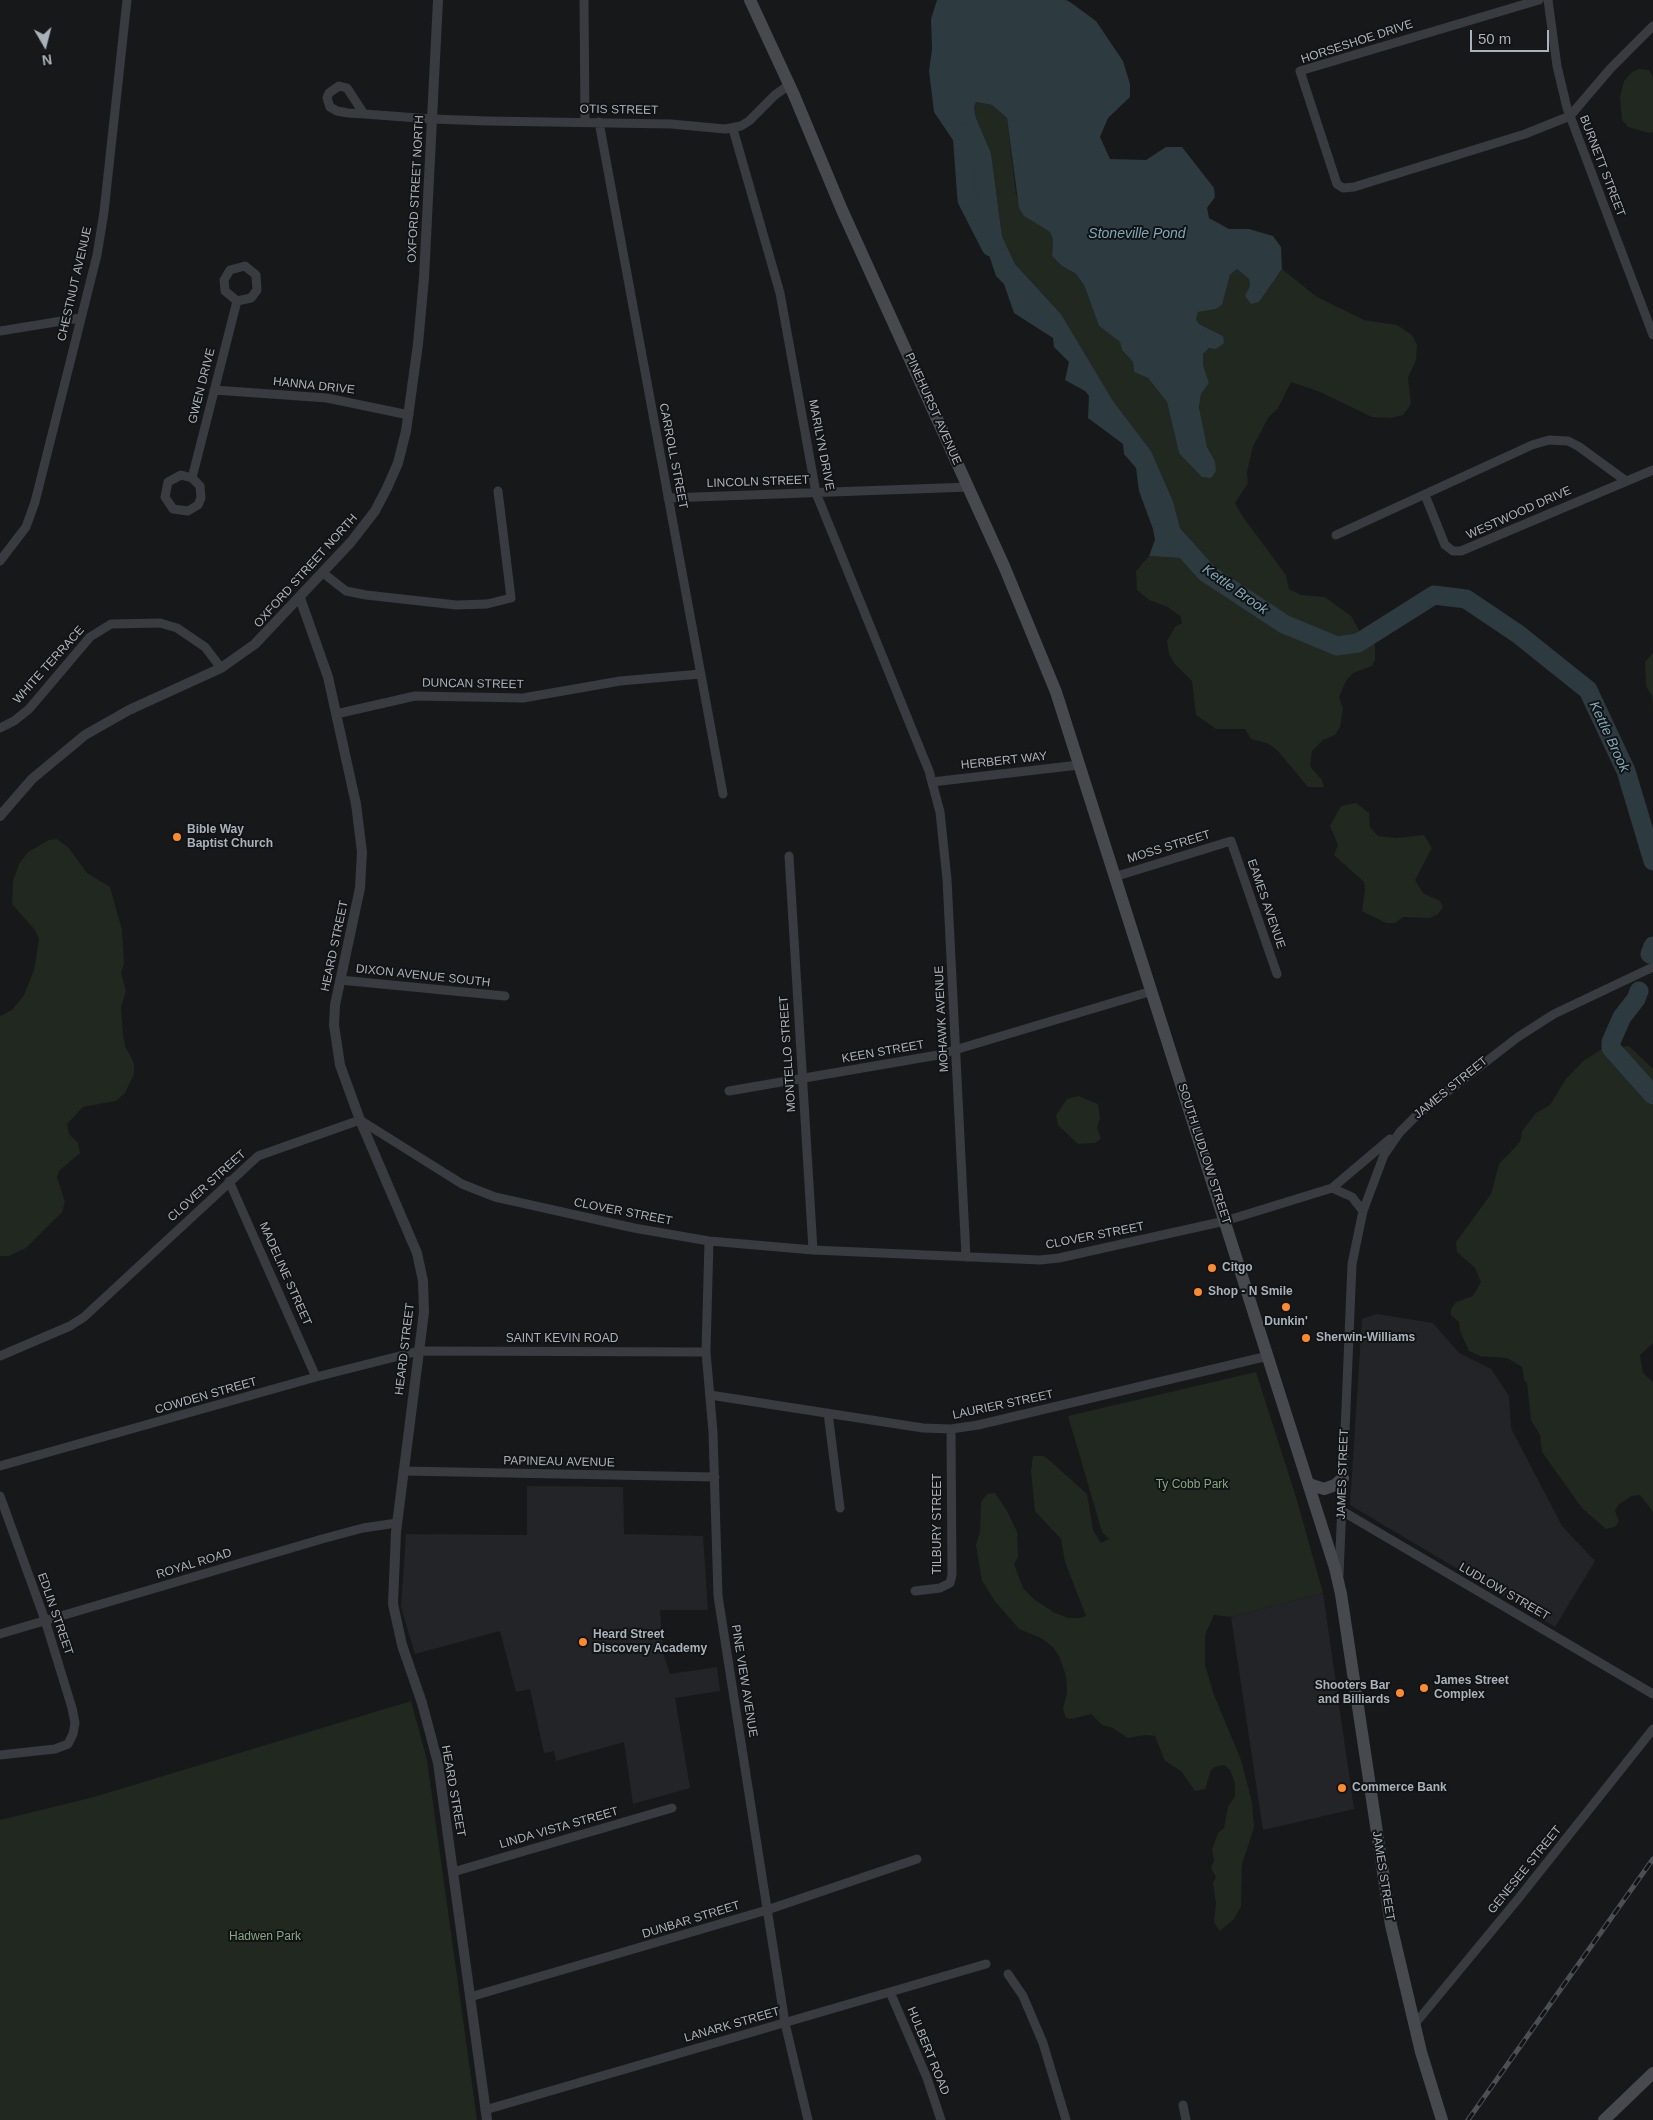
<!DOCTYPE html>
<html>
<head>
<meta charset="utf-8">
<style>
  body { margin:0 }
  #map { position:relative; width:1653px; height:2120px; overflow:hidden; background:#17181a; font-family:Helvetica,sans-serif }
  canvas { display:block }
  .north { position:absolute; left:20px; top:20px; width:50px; height:50px; -webkit-text-stroke:4px #121315; paint-order:stroke; rotate:172deg; font-size:14px; font-weight:700; line-height:20px; text-align:center; color:#a9b2ba }
  .north::after { content:''; display:block; margin:auto; width:18px; height:22px; background:#a9b2ba; clip-path:polygon(50% 0,100% 100%,50% 72%,0 100%) }
  .scale { position:absolute; left:1470px; top:30px; width:79px; height:22px; box-sizing:border-box; border:2px solid #a9b2ba; border-top:0; padding-left:6px; font-size:15px; line-height:18px; white-space:nowrap; color:#a9b2ba; -webkit-text-stroke:4px #121315; paint-order:stroke }
</style>
</head>
<body>
<div id="map">
<canvas width="1653" height="2120"></canvas>
<div class="north">N</div>
<div class="scale">50 m</div>
</div>
<script>
const g = document.querySelector('canvas').getContext('2d');
g.lineJoin = 'round';
function paint(path, color) { g.fillStyle = color; g.fill(path, 'evenodd'); }
const poly = rows => new Path2D(rows.map(r => 'M' + r).join(''));
function trace(path, color, width, dash) { g.strokeStyle = color; g.lineWidth = width; g.lineCap = dash ? 'butt' : 'round'; g.setLineDash(dash || []); g.stroke(path); }
function label(font, color, halo, rows, align = 'center') {
  g.font = font + ' Helvetica,sans-serif'; g.lineWidth = 4; g.setLineDash([]); g.textBaseline = 'middle'; g.strokeStyle = halo; g.fillStyle = color; for (const [text, x, y, turn = 0] of rows) {
    g.save(); g.translate(x, y); g.rotate((+turn || 0) * Math.PI / 180); g.textAlign = isNaN(turn) ? turn : align; if (halo) g.strokeText(text, 0, 0); g.fillText(text, 0, 0); g.restore();
  }
}
const built = poly([
  [1377,1314,1433,1323,1459,1353,1491,1369,1509,1396,1511,1428,1562,1526,1595,1561,1555,1627,1350,1505,1362,1319],
  [527,1486,623,1487,624,1534,703,1536,708,1610,660,1610,663,1653,670,1674,717,1667,720,1691,675,1698,690,1788,633,1804,624,1742,556,1761,554,1751,544,1753,530,1689,516,1692,500,1631,415,1654,401,1607,406,1534,527,1535],
  [1323,1593,1354,1809,1263,1830,1231,1617]
]);
const green = poly([
  [1639,69,1649,70,1653,78,1653,132,1649,133,1628,127,1622,120,1620,98,1624,81,1632,72],
  [976,102,992,105,1007,118,1016,194,1025,216,1050,232,1053,240,1052,256,1062,266,1076,274,1084,285,1099,326,1120,342,1122,350,1133,362,1134,372,1148,378,1167,402,1179,453,1215,461,1207,447,1199,407,1201,394,1209,383,1203,365,1203,354,1223,336,1199,324,1196,319,1198,311,1216,309,1222,305,1230,275,1237,269,1249,279,1250,286,1259,302,1282,269,1317,297,1364,320,1397,325,1412,335,1417,345,1416,360,1408,378,1411,404,1403,415,1391,418,1372,417,1320,392,1291,382,1278,408,1269,417,1253,446,1247,472,1248,483,1235,503,1243,517,1286,575,1289,589,1301,595,1325,597,1351,616,1360,632,1375,645,1375,660,1372,666,1353,673,1346,681,1339,697,1343,708,1340,727,1335,735,1323,740,1312,751,1310,766,1322,780,1324,787,1308,787,1277,750,1269,744,1251,739,1245,729,1216,729,1196,715,1192,681,1174,663,1169,654,1167,641,1175,627,1182,623,1181,617,1168,607,1149,600,1137,590,1136,571,1149,556,1180,558,1205,572,1216,568,1180,528,1173,501,1151,451,1113,401,1061,314,1015,264,1002,236,991,153,976,118,974,106],
  [1653,653,1653,708,1652,696,1646,686,1645,662],
  [1356,803,1369,813,1370,827,1378,836,1396,838,1424,835,1432,848,1415,880,1423,893,1440,901,1443,907,1438,914,1430,918,1403,917,1395,923,1386,923,1362,911,1365,890,1364,882,1334,855,1338,845,1330,826,1341,806],
  [57,839,68,847,87,873,110,887,122,930,124,964,121,973,126,991,121,1007,123,1034,125,1046,134,1063,134,1074,125,1093,116,1101,83,1107,67,1124,69,1134,78,1143,80,1153,59,1171,57,1177,65,1202,62,1212,26,1248,9,1256,0,1256,0,1016,12,1010,24,995,34,970,39,939,35,930,12,904,13,881,19,864,28,852,49,840],
  [1629,1046,1653,1069,1653,1343,1640,1355,1643,1373,1653,1382,1653,1512,1640,1495,1632,1496,1619,1504,1615,1511,1619,1521,1615,1527,1606,1529,1582,1508,1542,1452,1540,1435,1531,1420,1527,1383,1524,1380,1522,1367,1507,1358,1480,1356,1469,1351,1460,1331,1459,1322,1451,1315,1451,1309,1456,1302,1473,1296,1481,1282,1475,1268,1457,1252,1456,1242,1491,1194,1499,1164,1520,1142,1522,1131,1536,1113,1550,1105,1566,1079,1583,1061,1602,1049],
  [1078,1096,1098,1104,1100,1119,1097,1127,1101,1139,1095,1143,1078,1144,1058,1125,1056,1115,1067,1099],
  [1256,1372,1296,1497,1323,1593,1231,1617,1214,1615,1205,1635,1205,1665,1214,1695,1241,1760,1252,1802,1254,1828,1242,1864,1241,1906,1234,1919,1220,1931,1214,1923,1216,1903,1213,1883,1216,1877,1211,1868,1214,1860,1212,1850,1218,1833,1224,1828,1228,1807,1235,1796,1235,1783,1230,1770,1224,1765,1215,1767,1211,1770,1205,1789,1195,1791,1181,1771,1165,1761,1155,1736,1146,1735,1128,1738,1113,1728,1102,1725,1091,1714,1072,1719,1066,1718,1063,1709,1067,1693,1066,1676,1059,1656,1053,1647,1041,1638,1019,1629,994,1600,982,1581,976,1545,980,1532,981,1502,987,1494,995,1493,1007,1511,1017,1532,1018,1557,1014,1564,1023,1588,1035,1600,1053,1612,1068,1618,1081,1618,1086,1616,1065,1562,1061,1539,1035,1511,1031,1471,1033,1456,1043,1456,1048,1459,1087,1494,1093,1530,1101,1543,1109,1539,1102,1532,1068,1416],
  [411,1701,427,1760,477,2120,0,2120,0,1820,94,1797]
]);
const water = poly([
  [937,0,1066,0,1070,2,1096,21,1123,61,1130,84,1130,97,1108,118,1100,137,1110,159,1146,160,1166,147,1182,147,1214,188,1215,197,1207,208,1209,218,1229,229,1249,229,1273,236,1281,247,1282,269,1259,302,1251,304,1245,296,1250,286,1249,279,1237,269,1230,275,1222,305,1216,309,1198,312,1196,319,1199,324,1223,336,1224,343,1216,349,1209,348,1203,354,1203,365,1209,383,1201,394,1199,407,1207,447,1215,461,1216,471,1211,478,1202,477,1179,453,1167,402,1148,378,1134,372,1133,362,1122,350,1120,342,1099,326,1084,285,1076,274,1062,266,1052,256,1053,240,1050,232,1024,216,1019,208,1007,118,992,105,976,102,974,107,976,118,991,153,1002,236,1015,264,1061,314,1113,401,1151,451,1173,501,1180,528,1216,568,1205,572,1180,558,1149,556,1155,540,1153,529,1139,491,1136,468,1124,454,1123,444,1088,418,1089,396,1085,391,1065,380,1069,362,1054,347,1053,338,1014,313,1004,284,996,276,980,228,972,181,963,155,934,112,929,71,932,49,931,19]
]);
const river = poly([
  [962,133,967,200,991,247],
  [1188,553,1205,572,1284,624,1337,646,1358,643,1434,595,1466,599,1518,634,1588,690,1626,771,1653,861],
  [1650,954,1653,946],
  [1639,991,1636,999,1622,1017,1611,1042,1611,1048,1653,1095]
]);
const minor = poly([
  [584,0,585,122],
  [1539,0,1300,71,1337,184,1343,188,1354,187,1525,134,1570,116,1610,69,1653,26],
  [1548,0,1557,66,1567,108,1653,335],
  [364,114,347,88,339,86,329,93,327,98,330,107,337,111,348,113,364,114,432,119,487,121,671,124,725,129,741,126,749,121,775,95,789,85],
  [599,122,723,794],
  [733,129,780,293,816,493,929,771,940,812,947,879,966,1257],
  [0,331,80,318],
  [214,390,327,398,409,415],
  [192,478,181,475,168,482,165,497,173,509,188,511,198,505,201,498,200,486,192,478,237,301,225,291,224,280,230,270,245,266,256,275,257,290,251,298,237,301],
  [1425,495,1445,545,1453,551,1461,551,1653,470],
  [668,498,969,487],
  [1336,535,1532,445,1549,440,1568,441,1578,446,1626,481],
  [0,561,26,527,35,502,97,255,104,212,127,0],
  [323,573,346,591,366,595,456,605,487,604,511,598,498,491],
  [336,714,415,696,523,698,620,681,701,674],
  [0,728,14,721,29,709,90,637,111,624,160,623,177,628,205,647,221,668],
  [932,782,1079,765],
  [789,856,813,1250],
  [1114,877,1231,841,1277,974],
  [340,980,505,996],
  [729,1091,938,1055,1152,991],
  [229,1181,316,1377],
  [1332,1188,1390,1139],
  [709,1241,706,1352,713,1432,718,1596,785,2023,808,2120],
  [0,1356,70,1326,84,1317,258,1156,360,1120,462,1184,495,1197,634,1228,709,1241,813,1250,1040,1260,1059,1258,1225,1221,1332,1188,1352,1197,1363,1211],
  [710,1395,923,1428,951,1429,978,1425,1268,1356],
  [828,1413,840,1508],
  [0,1466,316,1377,419,1351,706,1352],
  [403,1471,715,1477],
  [0,1496,45,1620,72,1708,75,1723,73,1734,68,1744,55,1749,0,1755],
  [1342,1511,1653,1694],
  [1339,1575,1352,1264,1363,1211,1384,1155,1400,1132,1417,1115,1518,1037,1554,1014,1653,967],
  [915,1591,940,1588,950,1583,952,1575,951,1429],
  [0,1634,322,1539,363,1528,397,1523],
  [453,1872,672,1808],
  [1008,1974,1023,1996,1043,2043,1066,2120],
  [890,1992,927,2078,941,2120],
  [470,1997,767,1910,917,1859],
  [1414,2025,1518,1899,1653,1729],
  [1183,2105,1186,2120],
  [485,2110,986,1964]
]);
const tertiary = poly([
  [300,598,328,677,356,804,362,852,360,888,335,1005,334,1025,340,1065,360,1120,417,1253,423,1281,424,1312,396,1532,393,1604,402,1645,422,1703,438,1763,487,2120],
  [0,816,32,779,85,735,129,710,221,668,255,644,351,542,375,511,387,488,398,463,406,431,418,344,424,278,438,0]
]);
const secondary = poly([
  [750,0,794,95,842,210,1004,566,1056,692,1335,1568,1341,1594,1391,1925,1421,2052,1442,2120],
  [1309,1484,1324,1489,1335,1485,1343,1478],
  [1604,2120,1653,2073]
]);
const rail = poly([
  [1468,2120,1653,1859]
]);
const markers = [
  [177,837,5,"#fb8b2e"],
  [1212,1268,5,"#fb8b2e"],
  [1198,1292,5,"#fb8b2e"],
  [1286,1307,5,"#fb8b2e"],
  [1306,1338,5,"#fb8b2e"],
  [583,1642,5,"#fb8b2e"],
  [1424,1688,5,"#fb8b2e"],
  [1400,1693,5,"#fb8b2e"],
  [1342,1788,5,"#fb8b2e"]
];
const streetNames = [
  ["HORSESHOE DRIVE",1357,42,-18],
  ["OTIS STREET",619,110,1],
  ["BURNETT STREET",1602,166,69],
  ["OXFORD STREET NORTH",416,189,-87],
  ["CHESTNUT AVENUE",75,284,-77],
  ["GWEN DRIVE",202,386,-76],
  ["HANNA DRIVE",314,386,6],
  ["PINEHURST AVENUE",933,409,66],
  ["MARILYN DRIVE",821,445,79],
  ["CARROLL STREET",673,456,79],
  ["LINCOLN STREET",758,482,-2],
  ["WESTWOOD DRIVE",1519,513,-24],
  ["OXFORD STREET NORTH",306,571,-48],
  ["WHITE TERRACE",49,665,-48],
  ["DUNCAN STREET",473,684,1],
  ["HERBERT WAY",1004,761,-6],
  ["MOSS STREET",1169,847,-17],
  ["EAMES AVENUE",1266,904,71],
  ["HEARD STREET",335,946,-78],
  ["DIXON AVENUE SOUTH",423,976,6],
  ["MOHAWK AVENUE",942,1019,-93],
  ["KEEN STREET",883,1052,-10],
  ["MONTELLO STREET",788,1054,-94],
  ["JAMES STREET",1451,1088,-39],
  ["SOUTH LUDLOW STREET",1204,1154,72],
  ["CLOVER STREET",207,1186,-42],
  ["CLOVER STREET",623,1212,11],
  ["CLOVER STREET",1095,1236,-11],
  ["MADELINE STREET",285,1274,66],
  ["SAINT KEVIN ROAD",562,1339],
  ["HEARD STREET",405,1349,-83],
  ["COWDEN STREET",206,1396,-16],
  ["LAURIER STREET",1003,1405,-12],
  ["PAPINEAU AVENUE",559,1462,1],
  ["JAMES STREET",1343,1474,-88],
  ["TILBURY STREET",938,1524,-90],
  ["ROYAL ROAD",194,1564,-17],
  ["LUDLOW STREET",1504,1592,30],
  ["EDLIN STREET",55,1614,71],
  ["PINE VIEW AVENUE",744,1681,81],
  ["HEARD STREET",453,1791,80],
  ["LINDA VISTA STREET",559,1828,-16],
  ["GENESEE STREET",1525,1870,-51],
  ["JAMES STREET",1383,1876,81],
  ["DUNBAR STREET",691,1920,-17],
  ["LANARK STREET",732,2025,-16],
  ["HULBERT ROAD",928,2051,68]
];
const poiNames = [
  ["Bible Way",187,830],
  ["Baptist Church",187,844],
  ["Citgo",1222,1268],
  ["Shop - N Smile",1208,1292],
  ["Dunkin'",1286,1322,"center"],
  ["Sherwin-Williams",1316,1338],
  ["Heard Street",593,1635],
  ["Discovery Academy",593,1649],
  ["James Street",1434,1681],
  ["Complex",1434,1695],
  ["Shooters Bar",1390,1686,"right"],
  ["and Billiards",1390,1700,"right"],
  ["Commerce Bank",1352,1788]
];
const parkNames = [
  ["Ty Cobb Park",1192,1485],
  ["Hadwen Park",265,1937]
];
const waterNames = [
  ["Stoneville Pond",1137,234],
  ["Kettle Brook",1235,590,35],
  ["Kettle Brook",1609,737,65]
];
paint(built, '#232427');
paint(green, '#20281f');
paint(water, '#2d3a3f');
trace(river, '#2d3a3f', 19);
trace(minor, '#383b3f', 9);
trace(tertiary, '#383b3f', 10);
trace(secondary, '#464a4f', 12);
trace(rail, '#4b4f54', 5);
trace(rail, '#121315', 3, [9]);
for (const [x, y, r, color] of markers) { const dot = new Path2D(); dot.arc(x, y, r, 0, 2 * Math.PI); g.fillStyle = color; g.fill(dot); trace(dot, '#121315', 2); }
label('12px', '#a9b2ba', '#121315', streetNames);
label('bold 12px', '#a9b2ba', '#121315', poiNames, 'left');
label('12px', '#85a67f', '#121315', parkNames);
label('italic 14px', '#7ea8b7', '#121315', waterNames);
</script>
</body>
</html>
